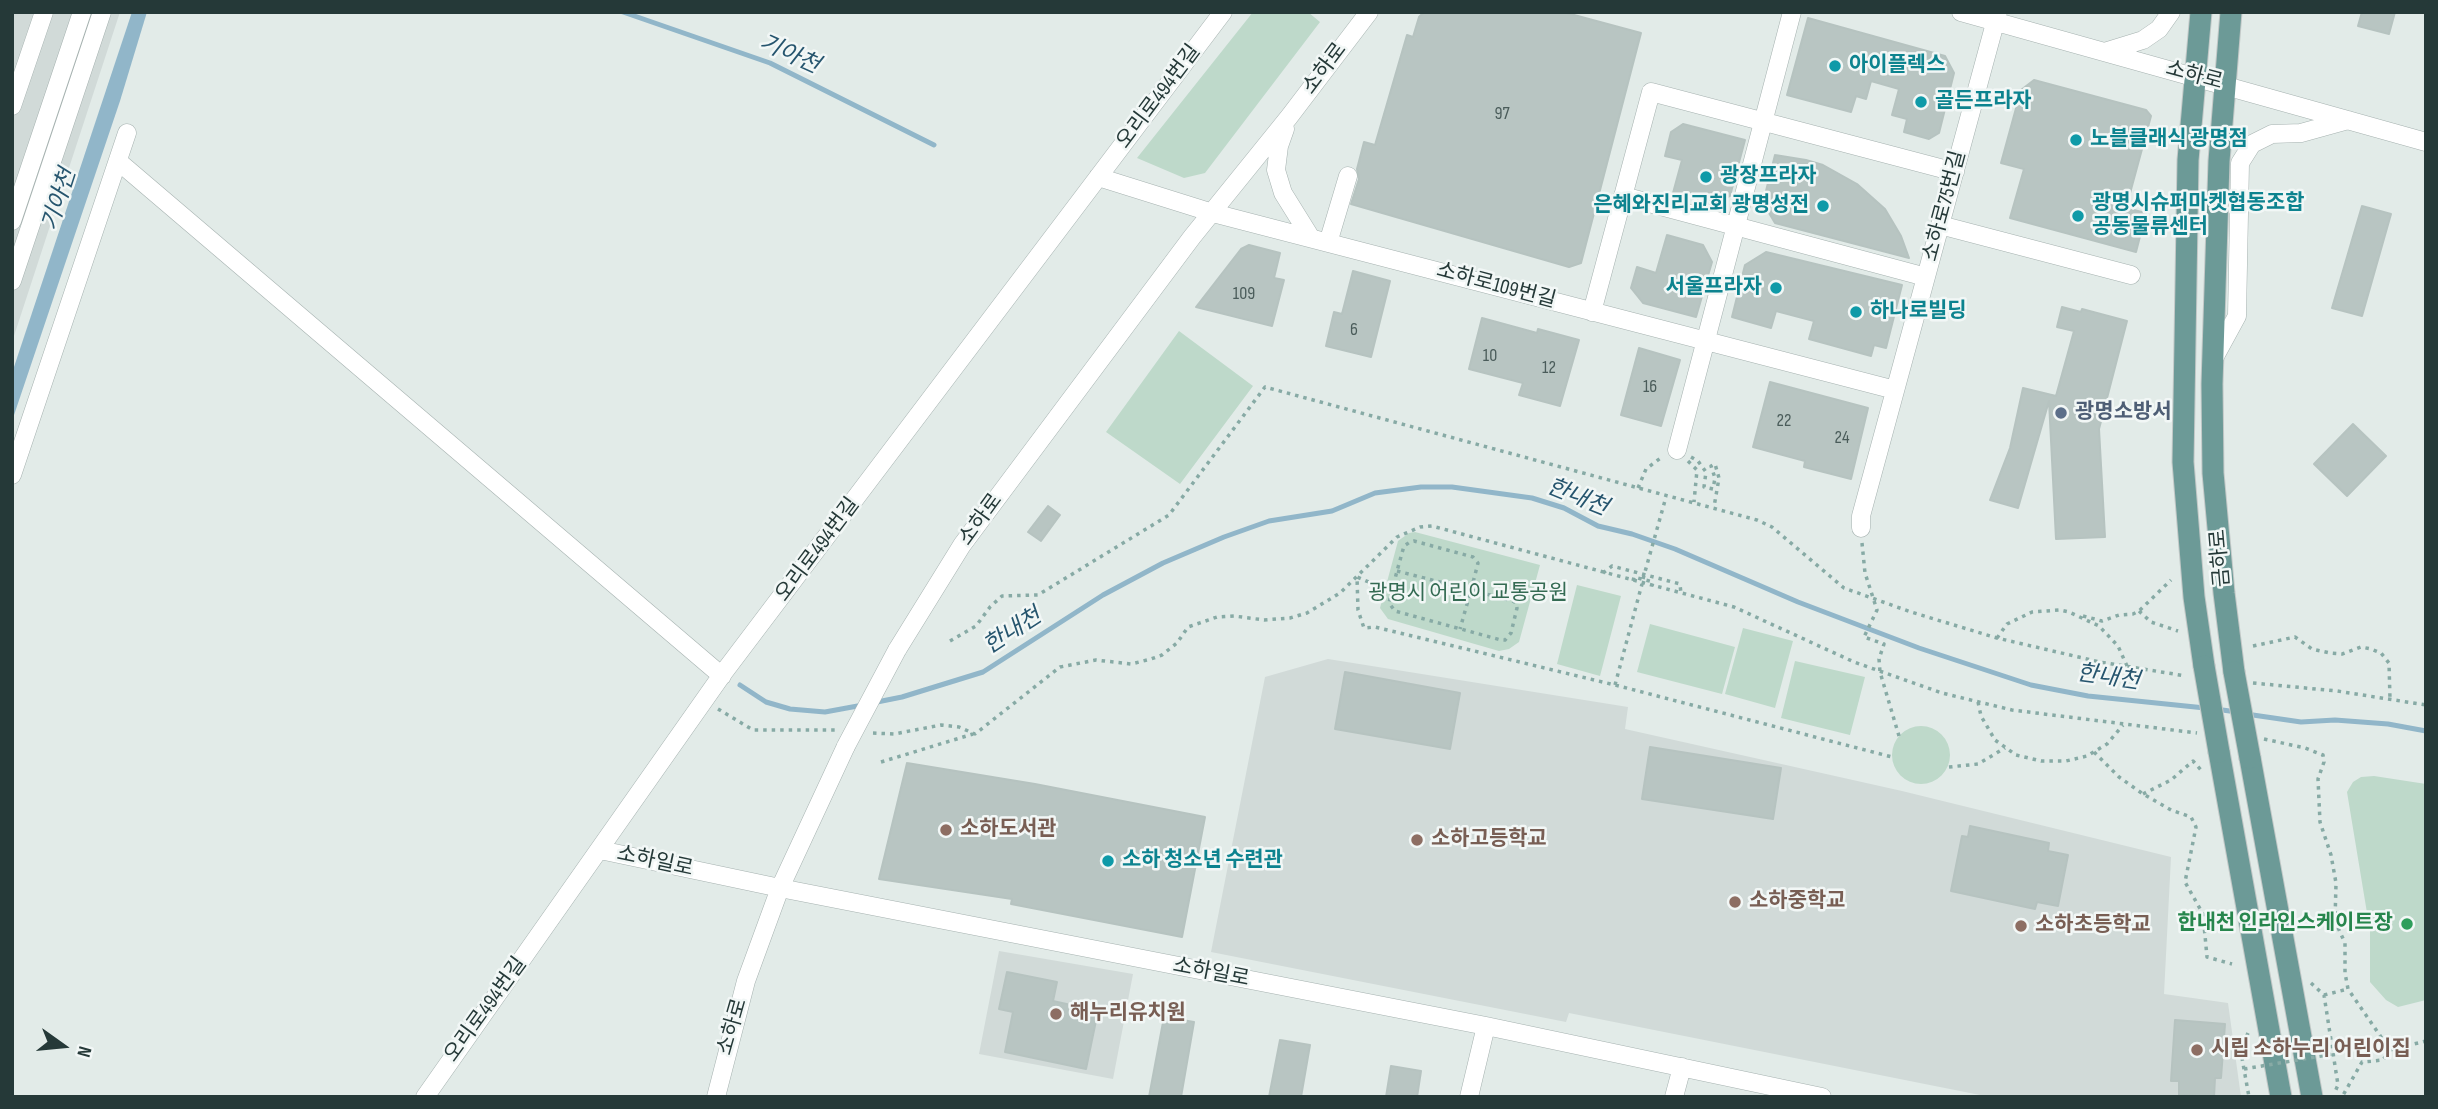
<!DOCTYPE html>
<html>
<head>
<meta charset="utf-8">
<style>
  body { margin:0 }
  #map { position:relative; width:2438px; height:1109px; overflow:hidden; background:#e2ebe8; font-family:"Sofia Sans Condensed",sans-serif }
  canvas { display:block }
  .frame { position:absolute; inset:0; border:14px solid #253938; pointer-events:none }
  .north { position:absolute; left:28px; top:1011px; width:70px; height:70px; -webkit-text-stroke:5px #f2f7f6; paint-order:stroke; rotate:105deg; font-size:19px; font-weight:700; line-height:28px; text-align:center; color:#253938 }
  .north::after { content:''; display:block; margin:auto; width:24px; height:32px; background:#253938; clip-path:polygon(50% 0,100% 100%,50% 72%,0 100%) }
</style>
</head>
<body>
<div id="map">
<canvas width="2438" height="1109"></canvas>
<div class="frame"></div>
<div class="north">N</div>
</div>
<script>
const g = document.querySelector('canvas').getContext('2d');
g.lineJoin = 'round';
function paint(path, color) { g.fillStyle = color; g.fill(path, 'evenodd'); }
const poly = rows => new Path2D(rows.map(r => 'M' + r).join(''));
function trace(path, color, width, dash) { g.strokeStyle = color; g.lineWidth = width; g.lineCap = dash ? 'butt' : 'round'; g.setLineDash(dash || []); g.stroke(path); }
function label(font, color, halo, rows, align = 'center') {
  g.font = font + ' "Sofia Sans Condensed","Noto Sans KR",sans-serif'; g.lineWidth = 5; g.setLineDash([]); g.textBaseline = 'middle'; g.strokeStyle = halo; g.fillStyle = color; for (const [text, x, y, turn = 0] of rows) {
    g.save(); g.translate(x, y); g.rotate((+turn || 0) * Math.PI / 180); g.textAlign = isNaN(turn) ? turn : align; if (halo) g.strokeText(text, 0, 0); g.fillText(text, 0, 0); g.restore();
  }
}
const built = poly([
  [12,12,120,12,12,342],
  [1328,659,1628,707,1625,729,1902,791,2171,857,2164,994,2228,1003,2241,1097,1990,1097,1569,1013,1566,1022,1211,952,1265,677],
  [999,951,1133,974,1113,1079,979,1054]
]);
const green = poly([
  [1253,12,1308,12,1320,22,1205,173,1184,178,1137,158],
  [1179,331,1253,386,1180,484,1106,432],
  [1415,532,1540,565,1519,642,1509,649,1499,651,1388,619,1380,608,1398,541,1409,533],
  [1577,585,1621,596,1600,676,1557,664],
  [1650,624,1735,647,1722,694,1637,672],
  [1743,628,1793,641,1775,708,1725,694],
  [1795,661,1865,677,1850,735,1781,718],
  '1892 755a29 29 0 1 1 58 0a29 29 0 1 1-58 0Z',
  [2374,776,2426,784,2426,1000,2398,1007,2386,1000,2370,982,2370,931,2347,792,2353,782,2361,777]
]);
const water = poly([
  [132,12,147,12,120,101,12,421,12,373]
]);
const stream = poly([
  [623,12,770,63,934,145],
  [740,685,766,702,790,709,825,712,863,705],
  [872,703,902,697,983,672,1103,595,1163,563,1224,537,1269,521,1332,511,1375,493,1421,487,1452,487,1532,498,1564,508,1598,526,1632,534,1675,549,1798,602,1919,648,2031,685,2088,696,2205,708],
  [2215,709,2237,712],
  [2246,714,2301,722,2335,720,2388,724,2426,731]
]);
const building = poly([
  [1424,12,1563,12,1641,33,1581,263,1569,267,1351,204,1359,179,1357,169,1364,142,1375,145,1407,35,1413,37,1419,17,1424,12],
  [2362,12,2395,12,2389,34,2358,26,2362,12],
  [1808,18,1945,56,1954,73,1939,133,1929,139,1904,132,1907,119,1892,115,1899,89,1871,81,1866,99,1856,96,1851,112,1787,95,1808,18],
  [2034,80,2146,110,2151,116,2126,208,2146,213,2136,252,2010,218,2024,169,2001,163,2021,90,2034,80],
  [1683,124,1745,140,1730,196,1714,205,1673,193,1682,160,1665,156,1671,132,1683,124],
  [1775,155,1806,160,1823,165,1857,184,1885,209,1901,236,1909,258,1775,223,1763,203,1775,155],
  [2362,206,2391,214,2362,316,2332,308,2362,206],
  [1667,235,1703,245,1712,262,1696,317,1643,303,1631,288,1637,267,1656,273,1667,235],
  [1249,245,1280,253,1274,278,1284,280,1272,326,1196,307,1241,249,1249,245],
  [1766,252,1902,285,1886,348,1874,345,1871,356,1809,339,1814,321,1776,311,1771,328,1732,317,1745,265,1766,252],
  [1353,271,1390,281,1371,357,1326,346,1334,312,1342,314,1353,271],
  [2062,307,2081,312,2082,309,2127,321,2099,429,2105,537,2056,539,2049,401,2018,508,1990,500,2010,448,2023,388,2056,396,2074,331,2057,327,2062,307],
  [1482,318,1537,333,1538,329,1579,340,1560,406,1519,395,1523,383,1469,369,1482,318],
  [1639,348,1680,360,1661,426,1621,415,1639,348],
  [1770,382,1868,408,1851,479,1804,467,1805,461,1753,447,1770,382],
  [2353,424,2386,456,2347,496,2314,464,2353,424],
  [1048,506,1060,515,1041,541,1028,532,1048,506],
  [1345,672,1460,693,1450,749,1335,729,1345,672],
  [1650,747,1781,768,1773,819,1642,799,1650,747],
  [907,763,1035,784,1205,817,1182,937,1011,904,1012,899,879,879,907,763],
  [1970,826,2049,843,2048,851,2068,855,2058,906,2037,902,2035,909,1951,891,1962,836,1968,837,1970,826],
  [1007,972,1057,982,1053,1001,1098,1011,1086,1069,1005,1052,1013,1012,999,1009,1007,972],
  [1164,1017,1194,1022,1181,1097,1149,1097,1164,1017],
  [2175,1020,2225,1024,2221,1078,2215,1078,2214,1097,2179,1095,2179,1081,2171,1081,2175,1020],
  [1280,1040,1310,1045,1301,1097,1269,1097,1280,1040],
  [1391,1066,1421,1071,1417,1097,1386,1097,1391,1066]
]);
const path = poly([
  [1691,457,1698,461,1706,472,1704,487,1713,489,1715,478,1711,466,1715,464,1719,478,1714,507],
  [1688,461,1697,470,1694,502],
  [1638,488,1646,469,1662,457],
  [1862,543,1865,573,1877,610,1864,637,1884,644,1879,659,1880,672,1899,736],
  [1397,571,1471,590,1513,601,1516,603,1517,608,1511,633,1505,640,1501,640,1395,611,1389,603,1397,571,1404,546,1410,542,1414,541,1473,557,1478,563,1477,567,1471,590,1460,629],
  [1603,573,1612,566,1680,584,1681,594],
  [1643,579,1666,497],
  [1633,581,1634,577,1653,582,1652,586],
  [1392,592,1357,577,1358,610,1364,628,1375,627,1615,685,1892,757],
  [2139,611,2151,622,2178,631],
  [2083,616,2102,621,2119,615,2133,614,2139,611,2171,580],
  [1997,638,2007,624,2032,612,2060,610,2069,612,2099,626,2118,646,2127,666],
  [950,641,976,626,990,607,1002,596,1038,595,1169,515,1265,387,1757,520,1772,527,1844,588,1911,612,1997,638,2100,662,2186,676],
  [2253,646,2295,637,2312,649,2330,653,2342,654,2361,647,2371,649,2381,653,2389,663,2390,699],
  [2253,683,2337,691,2426,705],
  [1615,685,1642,584],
  [1978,702,1981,716,1995,740,2016,755,2041,761,2066,761,2087,756,2107,744,2123,725],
  [718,709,753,730,837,730],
  [873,733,894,734,941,725,959,727,975,734,1060,667,1096,660,1131,664,1151,659,1162,655,1177,643,1188,627,1217,617,1234,616,1264,620,1290,618,1307,613,1340,593,1397,537,1420,527,1432,526,1734,607,1854,662,1942,693,2012,710,2197,733],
  [2264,739,2305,748,2323,755,2324,762,2318,779,2320,822,2331,855,2336,883,2335,921,2345,943,2345,973,2348,989,2390,1050,2383,1060,2362,1062,2342,1097],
  [2094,752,2119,777,2143,794,2171,810,2191,817,2196,827,2185,882,2203,914,2207,957,2232,964],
  [881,762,973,734],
  [1949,767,1978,764,2005,748],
  [2143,794,2171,780,2193,761,2201,770],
  [2311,983,2324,995,2338,1085,2334,1094],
  [2324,995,2348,989],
  [2248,1033,2243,1044,2242,1058,2249,1097],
  [2390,1050,2426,1041]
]);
const minor = poly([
  [1961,12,2426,142],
  [2104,52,2143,40,2159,29,2171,12],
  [12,106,44,12],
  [1285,129,1279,146,1276,170,1283,193,1311,238],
  [119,162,722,676],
  [1098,177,1213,213,1895,390],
  [1623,196,1926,277],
  [12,221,82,12],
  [1940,225,2131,275],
  [1328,243,1348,176],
  [12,281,102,12],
  [1592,312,1651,92,1955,172],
  [2213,360,2237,316,2240,163,2252,144,2272,134,2301,133,2348,120],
  [1677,450,1792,12],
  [12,475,127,133],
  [1861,528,1861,516,1998,12],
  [897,650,962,545,1192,237,1289,117,1369,12],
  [600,850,780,888,1486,1026,1822,1097],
  [425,1097,724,672,1223,12],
  [716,1097,746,981,780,888,846,746],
  [1469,1097,1486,1026],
  [1674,1097,1682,1067]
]);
const major = poly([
  [2201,12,2188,160,2183,462,2194,597,2204,666],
  [2231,12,2219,161,2212,384,2213,473,2224,593,2234,672],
  [2219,752,2281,1097],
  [2250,758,2312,1097]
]);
const pathBridge = poly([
  [2244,1069,2333,1054]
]);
const minorBridge = poly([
  [846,746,897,650]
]);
const majorBridge = poly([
  [2204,666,2219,752],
  [2234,672,2250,758]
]);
const markers = [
  [1835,66,7,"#0f9aa8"],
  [1921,102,7,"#0f9aa8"],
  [2076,140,7,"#0f9aa8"],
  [1706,177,7,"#0f9aa8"],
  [1823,206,7,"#0f9aa8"],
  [2078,216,7,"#0f9aa8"],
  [1776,288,7,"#0f9aa8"],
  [1856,312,7,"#0f9aa8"],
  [2061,413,7,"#5c6f8a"],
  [946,830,7,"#8d6e63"],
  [1417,840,7,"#8d6e63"],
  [1108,861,7,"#0f9aa8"],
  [1735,902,7,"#8d6e63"],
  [2407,924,7,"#2e9e5b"],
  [2021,926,7,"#8d6e63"],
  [1056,1014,7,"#8d6e63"],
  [2197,1050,7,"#8d6e63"]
];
const numberNames = [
  ["97",1502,114],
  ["109",1244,294],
  ["6",1354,330],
  ["10",1490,356],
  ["12",1549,368],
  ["16",1650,387],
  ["22",1784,421],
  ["24",1842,438]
];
const cultureNames = [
  ["아이플렉스",1849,66],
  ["골든프라자",1935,102],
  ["노블클래식 광명점",2090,140],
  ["광장프라자",1720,177],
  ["광명시슈퍼마켓협동조합",2092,204],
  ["공동물류센터",2092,228],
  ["은혜와진리교회 광명성전",1809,206,"right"],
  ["서울프라자",1762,288,"right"],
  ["하나로빌딩",1870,312],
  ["소하 청소년 수련관",1122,861]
];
const streetNames = [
  ["소하로",1325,69,-53],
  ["소하로",2194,76,15],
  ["오리로494번길",1159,97,-53],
  ["소하로75번길",1945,206,-75],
  ["소하로109번길",1496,286,15],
  ["소하로",981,520,-54],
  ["오리로494번길",818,550,-53],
  ["금하로",2221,558,-95],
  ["소하일로",655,862,12],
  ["소하일로",1211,973,11],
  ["오리로494번길",486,1010,-54],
  ["소하로",733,1027,-74]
];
const serviceNames = [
  ["광명소방서",2075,413]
];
const parkNames = [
  ["광명시 어린이 교통공원",1468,594]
];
const educationNames = [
  ["소하도서관",960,830],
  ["소하고등학교",1431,840],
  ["소하중학교",1749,902],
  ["소하초등학교",2035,926],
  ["해누리유치원",1070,1014],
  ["시립 소하누리 어린이집",2211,1050]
];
const leisureNames = [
  ["한내천 인라인스케이트장",2393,924]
];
const waterNames = [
  ["기아천",789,55,24],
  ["기아천",60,200,-72],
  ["한내천",1577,498,22],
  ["한내천",1013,632,-33],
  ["한내천",2108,678,8]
];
paint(built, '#d1dad8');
paint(green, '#bed9ca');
paint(water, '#91b6c9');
trace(stream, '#91b6c9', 5);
paint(building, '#b8c5c2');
trace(building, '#b6c3c0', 2);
trace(minor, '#a6b2b0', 19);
trace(major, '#c2c8c7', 23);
trace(path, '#87aaa5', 3.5, [3.5, 5]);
trace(minor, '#fff', 18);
trace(major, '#6c9a97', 21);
trace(minorBridge, '#a6b2b0', 19, []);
trace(majorBridge, '#c2c8c7', 23, []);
trace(pathBridge, '#87aaa5', 3.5, [3.5, 5]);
trace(minorBridge, '#fff', 18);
trace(majorBridge, '#6c9a97', 21);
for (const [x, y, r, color] of markers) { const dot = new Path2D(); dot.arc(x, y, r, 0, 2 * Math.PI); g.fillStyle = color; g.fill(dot); trace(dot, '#f2f7f6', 2.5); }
label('18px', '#4a5c5a', null, numberNames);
label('bold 21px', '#0d838f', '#f2f7f6', cultureNames, 'left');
label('21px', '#253938', '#f2f7f6', streetNames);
label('bold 21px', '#4e5e75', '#f2f7f6', serviceNames, 'left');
label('21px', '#346b53', '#f2f7f6', parkNames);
label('bold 21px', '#785e54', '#f2f7f6', educationNames, 'left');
label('bold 21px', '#27864d', '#f2f7f6', leisureNames, 'right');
label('italic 23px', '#26556e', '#f2f7f6', waterNames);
</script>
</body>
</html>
